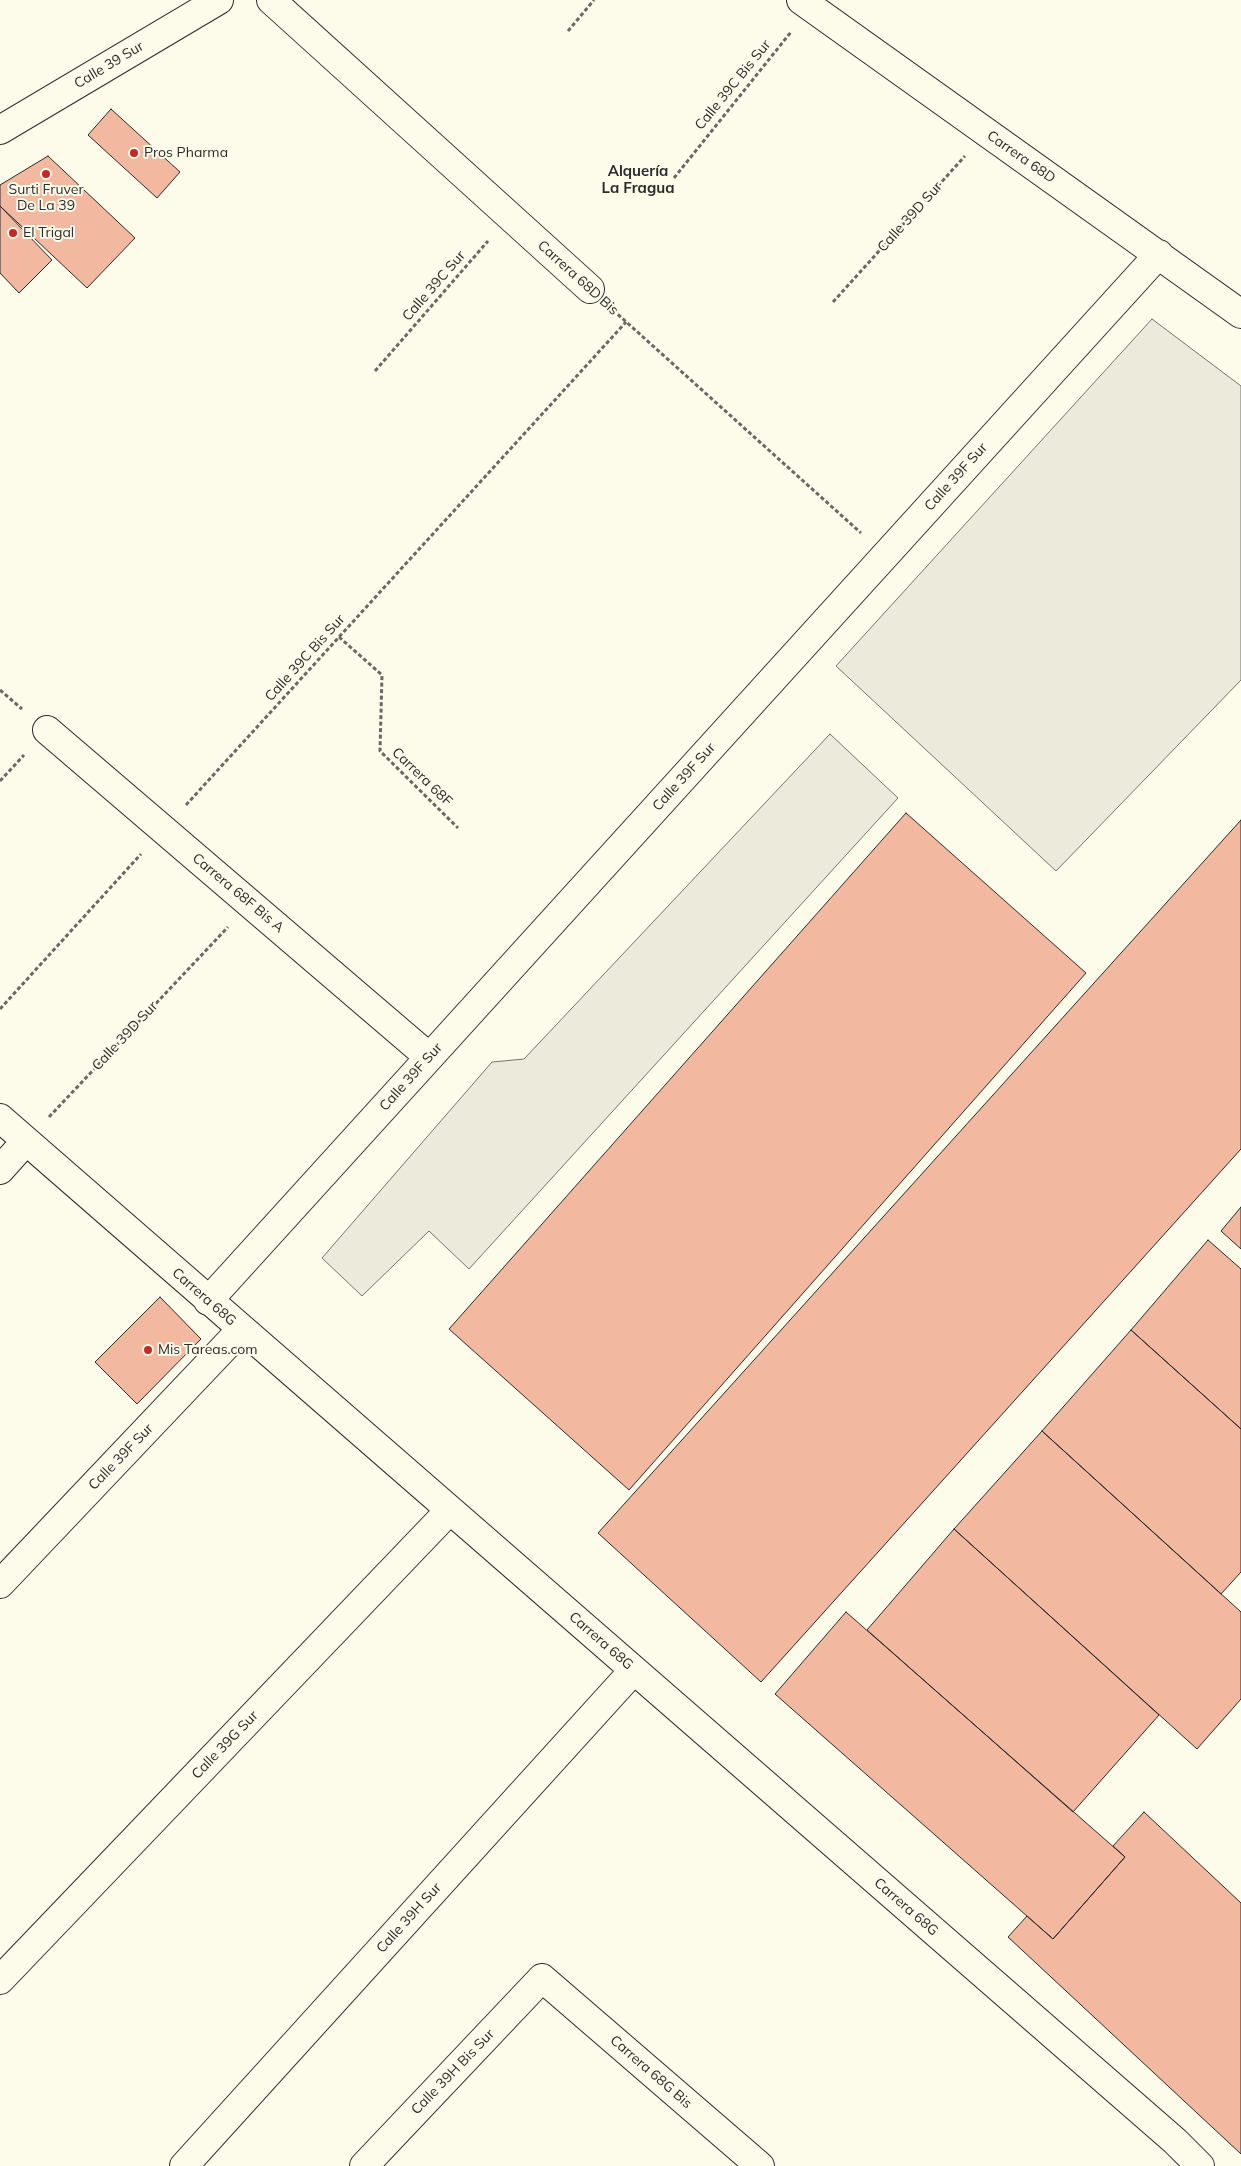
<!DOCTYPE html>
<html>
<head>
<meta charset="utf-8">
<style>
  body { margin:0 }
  canvas { display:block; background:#fdfbea }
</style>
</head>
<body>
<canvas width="1241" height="2166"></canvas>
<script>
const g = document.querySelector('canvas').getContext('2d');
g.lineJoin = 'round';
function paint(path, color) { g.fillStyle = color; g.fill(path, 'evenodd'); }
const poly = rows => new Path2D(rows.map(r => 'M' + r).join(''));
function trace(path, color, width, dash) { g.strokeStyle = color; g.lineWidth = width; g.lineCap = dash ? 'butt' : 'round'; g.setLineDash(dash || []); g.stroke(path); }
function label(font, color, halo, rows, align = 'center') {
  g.font = font + ' Mulish,sans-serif'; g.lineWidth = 4; g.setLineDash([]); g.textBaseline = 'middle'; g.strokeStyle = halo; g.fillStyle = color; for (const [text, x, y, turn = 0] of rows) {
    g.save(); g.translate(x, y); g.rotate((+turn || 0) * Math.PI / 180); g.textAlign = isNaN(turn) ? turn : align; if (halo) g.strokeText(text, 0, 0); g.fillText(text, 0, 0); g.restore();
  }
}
const parking = poly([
  [1152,319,1241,386,1241,680,1056,871,836,666,1152,319],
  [830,734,898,798,469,1269,429,1231,362,1296,322,1258,492,1062,524,1059,830,734]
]);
const building = poly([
  [111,109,180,172,157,198,88,135,111,109],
  [48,156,135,238,87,288,0,206,0,185,48,156],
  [0,206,52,260,19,293,0,273,0,206],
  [906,813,1086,973,629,1490,449,1329,906,813],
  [1241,820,1241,1149,761,1682,598,1533,1241,820],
  [1241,1207,1241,1249,1221,1231,1241,1207],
  [1208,1240,1241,1269,1241,1429,1131,1330,1208,1240],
  [160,1297,201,1339,137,1404,95,1362,160,1297],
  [1131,1330,1241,1429,1241,1572,1221,1594,1042,1431,1131,1330],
  [1042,1431,1241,1612,1241,1699,1197,1749,954,1529,1042,1431],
  [954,1529,1159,1715,1073,1812,867,1630,954,1529],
  [846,1612,1125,1857,1053,1939,775,1694,846,1612],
  [1144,1812,1241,1903,1241,2154,1008,1937,1027,1916,1053,1939,1125,1857,1113,1846,1144,1812]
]);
const path = poly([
  [568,31,594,0],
  [674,178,791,32],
  [833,302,965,156],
  [613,310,861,533],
  [375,371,488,241],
  [339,637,382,675,380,751,458,828],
  [0,690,22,709],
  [0,781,24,755],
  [186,805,626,322],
  [0,1009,141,854],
  [49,1117,228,927]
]);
const minor = poly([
  [271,0,590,289],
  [801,0,1241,314],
  [0,130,219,0],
  [47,730,429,1057],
  [0,1118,1175,2141,1200,2166],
  [0,1170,26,1141],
  [208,1301,1159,254],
  [0,1584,242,1329],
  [0,1980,450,1510],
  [184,2166,634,1670],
  [364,2166,542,1978,760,2166]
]);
const markers = [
  [134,153,5,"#c62828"],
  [46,174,5,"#c62828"],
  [13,233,5,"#c62828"],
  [148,1350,5,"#c62828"]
];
const streetNames = [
  ["Calle 39 Sur",109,65,-31],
  ["Calle 39C Bis Sur",733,85,-51],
  ["Carrera 68D",1021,157,35],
  ["Calle 39D Sur",910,217,-48],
  ["Carrera 68D Bis",578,278,42],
  ["Calle 39C Sur",434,286,-49],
  ["Calle 39F Sur",956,477,-48],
  ["Calle 39C Bis Sur",305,658,-48],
  ["Carrera 68F",422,777,44],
  ["Calle 39F Sur",684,777,-48],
  ["Carrera 68F Bis A",238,893,40],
  ["Calle 39D Sur",125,1036,-47],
  ["Calle 39F Sur",411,1077,-48],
  ["Carrera 68G",204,1297,41],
  ["Calle 39F Sur",121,1457,-46],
  ["Carrera 68G",601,1641,41],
  ["Calle 39G Sur",225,1745,-46],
  ["Carrera 68G",906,1907,41],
  ["Calle 39H Sur",409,1918,-48],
  ["Calle 39H Bis Sur",453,2072,-46],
  ["Carrera 68G Bis",651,2072,41]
];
const poiNames = [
  ["Pros Pharma",144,153],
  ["Surti Fruver",46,190,"center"],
  ["De La 39",46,206,"center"],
  ["El Trigal",23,233],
  ["Mis Tareas.com",158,1350]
];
const neighbourhoodNames = [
  ["Alquería",638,171],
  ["La Fragua",638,188]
];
paint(parking, '#eceadb');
trace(parking, '#74746e', 1);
paint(building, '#f2b8a0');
trace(building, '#2b2b2b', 1);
trace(minor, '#2b2b2b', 30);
trace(path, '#6a6964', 3, [4, 2.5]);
trace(minor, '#fdfbea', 28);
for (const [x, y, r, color] of markers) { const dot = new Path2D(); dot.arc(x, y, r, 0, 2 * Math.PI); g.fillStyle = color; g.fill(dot); trace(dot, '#fdfbea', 2); }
label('14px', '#2b2b2b', '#fdfbea', streetNames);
label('14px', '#2b2b2b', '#fdfbea', poiNames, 'left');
label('bold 15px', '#2b2b2b', '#fdfbea', neighbourhoodNames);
</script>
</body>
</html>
